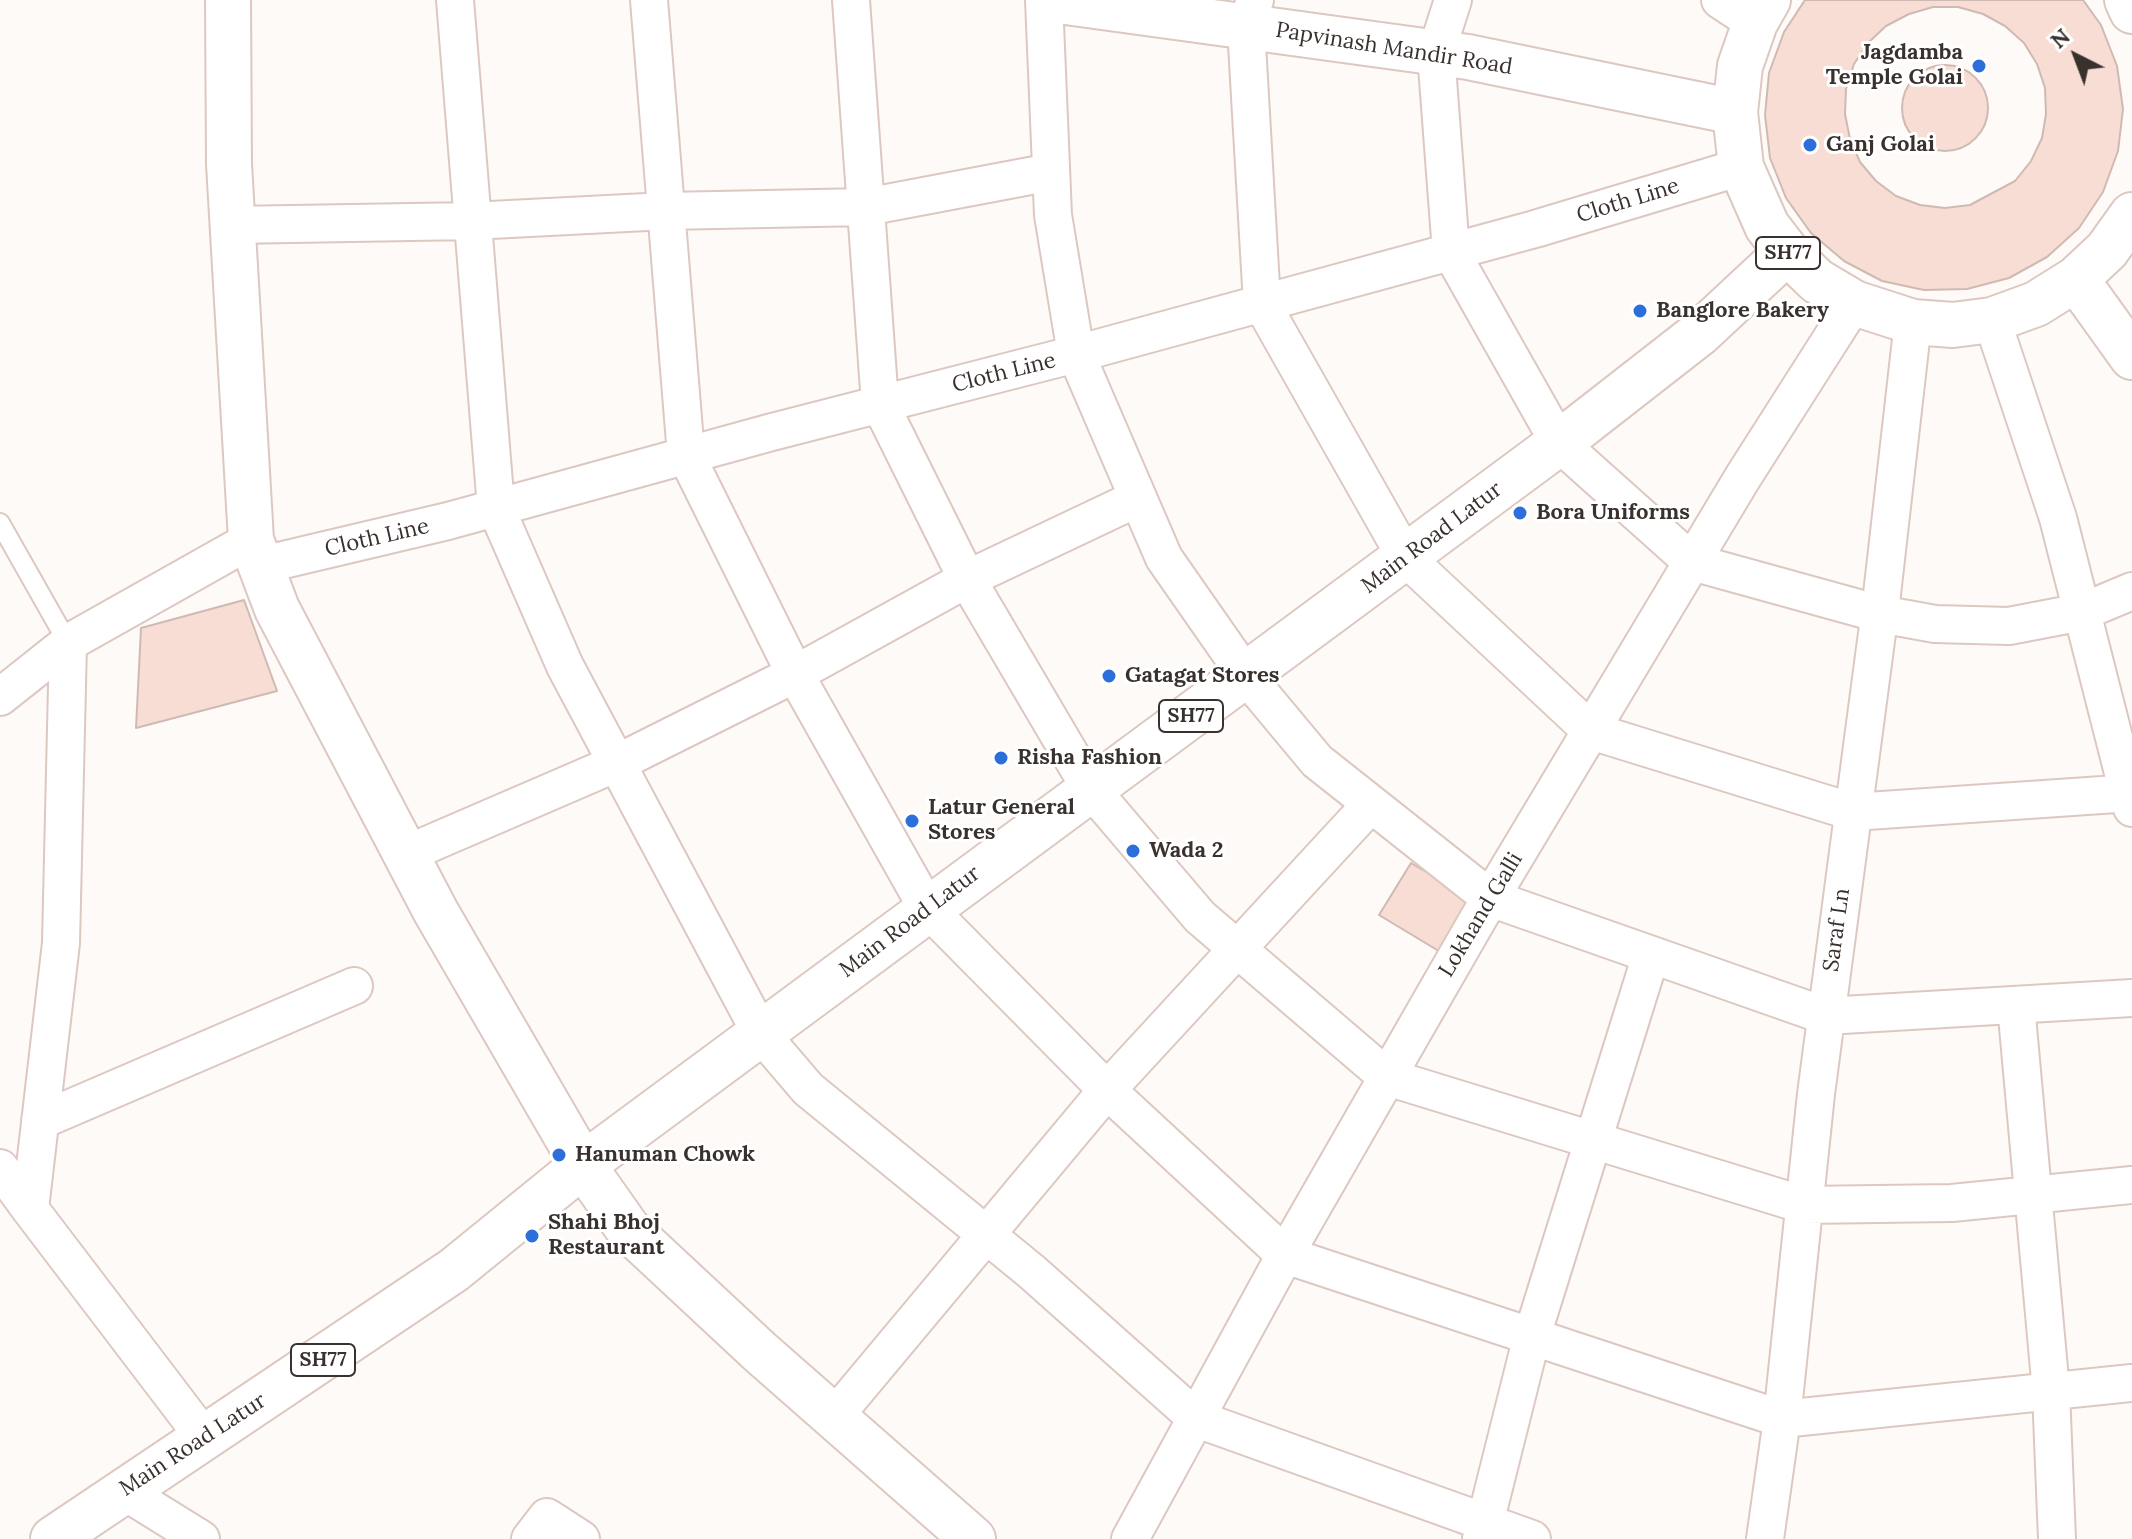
<!DOCTYPE html>
<html>
<head>
<meta charset="utf-8">
<style>
  body { margin:0 }
  #map { position:relative; width:2132px; height:1539px; overflow:hidden; background:#fefaf8; font-family:Lora,serif }
  canvas { display:block }
  .north { position:absolute; left:2036px; top:16px; width:80px; height:80px; -webkit-text-stroke:6px #fff; paint-order:stroke; rotate:318deg; font-size:22px; font-weight:700; line-height:32px; text-align:center; color:#39312e }
  .north::after { content:''; display:block; margin:auto; width:28px; height:36px; background:#39312e; clip-path:polygon(50% 0,100% 100%,50% 72%,0 100%) }
</style>
</head>
<body>
<div id="map">
<canvas width="2132" height="1539"></canvas>
<div class="north">N</div>
</div>
<script>
const g = document.querySelector('canvas').getContext('2d');
g.lineJoin = 'round';
function paint(path, color) { g.fillStyle = color; g.fill(path, 'evenodd'); }
const poly = rows => new Path2D(rows.map(r => 'M' + r).join(''));
function trace(path, color, width, dash) { g.strokeStyle = color; g.lineWidth = width; g.lineCap = dash ? 'butt' : 'round'; g.setLineDash(dash || []); g.stroke(path); }
function label(font, color, halo, rows, align = 'center') {
  g.font = font + ' Lora,serif'; g.lineWidth = 6; g.setLineDash([]); g.textBaseline = 'middle'; g.strokeStyle = halo; g.fillStyle = color; for (const [text, x, y, turn = 0] of rows) {
    g.save(); g.translate(x, y); g.rotate((+turn || 0) * Math.PI / 180); g.textAlign = isNaN(turn) ? turn : align; if (halo) g.strokeText(text, 0, 0); g.fillText(text, 0, 0); g.restore();
  }
}
const building = poly([
  [1805,0,2083,0,2101,25,2117,66,2123,109,2118,151,2103,192,2079,228,2047,257,2009,278,1967,289,1924,290,1882,281,1844,261,1811,233,1786,198,1770,158,1765,115,1769,73,1784,32,1805,0],
  [1933,7,1958,7,1983,14,2005,26,2024,43,2037,64,2045,88,2046,114,2042,138,2031,161,2015,181,1970,205,1945,208,1920,205,1896,196,1876,181,1860,162,1850,139,1845,114,1846,89,1854,64,1868,43,1886,26,1909,14,1933,7],
  '1902 108a43 43 0 1 1 86 0a43 43 0 1 1-86 0Z',
  [244,600,277,691,136,728,141,628,244,600],
  [1411,863,1479,903,1447,956,1379,915,1411,863]
]);
const lane = poly([
  [0,523,68,643]
]);
const street = poly([
  [455,0,496,508,565,666,761,1034,808,1089,1032,1272,1197,1419,1532,1539],
  [649,0,686,455,795,674,927,908,1107,1090,1285,1255,1782,1419,2132,1383],
  [851,0,880,404,967,579,1090,788,1200,917,1387,1077,1804,1205,1952,1203,2132,1185],
  [1044,0,1053,215,1076,354,1164,558,1247,677,1317,761,1490,898,1826,1016,2132,998],
  [1255,0,1246,27,1262,304,1406,558,1591,731,1853,812,2132,793],
  [1453,0,1436,53,1451,252,1559,443,1692,562,1880,614,1935,624,2009,626,2082,612,2132,591],
  [1720,0,1755,23],
  [232,225,471,221,666,211,866,207,1051,172],
  [1992,320,2058,518,2132,808],
  [262,565,448,521,772,432,1076,354,1535,229,1741,167],
  [68,643,61,943,30,1209,206,1440],
  [0,697,68,643,251,540],
  [406,854,617,763,795,674,967,579,1138,498],
  [2016,1005,2051,1391,2057,1539],
  [40,1121,354,986],
  [0,1168,30,1209],
  [834,1417,1107,1090,1371,804],
  [122,1490,201,1539],
  [530,1539,547,1517,581,1539],
  [1130,1539,1285,1255,1478,919,1743,477,1854,303],
  [1481,1539,1532,1336,1651,955],
  [1765,1539,1782,1419,1816,1094,1881,603,1913,322]
]);
const secondary = poly([
  [228,0,229,164,251,540,277,609,436,912,583,1165,628,1229,760,1352,973,1539],
  [1051,0,1468,57,1735,112],
  [2076,279,2132,357]
]);
const primary = poly([
  [1768,0,1755,23,1740,66,1735,112,1741,167,1767,226,1787,252,1817,281,1854,303,1913,322,1953,325,1992,320,2036,304,2076,279,2107,250,2132,215],
  [2127,0,2132,11],
  [53,1539,454,1270,583,1165,1559,443,1700,333,1787,252]
]);
const markers = [
  [1979,66,8,"#2c6fdb"],
  [1810,145,8,"#2c6fdb"],
  [1640,311,8,"#2c6fdb"],
  [1520,513,8,"#2c6fdb"],
  [1109,676,8,"#2c6fdb"],
  [1001,758,8,"#2c6fdb"],
  [912,821,8,"#2c6fdb"],
  [1133,851,8,"#2c6fdb"],
  [559,1155,8,"#2c6fdb"],
  [532,1236,8,"#2c6fdb"]
];
const shields = [
  [1788,253,64],
  [1191,716,64],
  [323,1360,64]
];
const shieldNames = [
  ["SH77",1788,253],
  ["SH77",1191,716],
  ["SH77",323,1360]
];
const streetNames = [
  ["Papvinash Mandir Road",1394,49,9],
  ["Cloth Line",1628,201,-17],
  ["Cloth Line",1004,373,-14],
  ["Cloth Line",377,538,-13],
  ["Main Road Latur",1432,538,-37],
  ["Lokhand Galli",1481,915,-59],
  ["Main Road Latur",910,922,-37],
  ["Saraf Ln",1837,930,-82],
  ["Main Road Latur",193,1445,-33]
];
const poiNames = [
  ["Jagdamba",1963,53,"right"],
  ["Temple Golai",1963,78,"right"],
  ["Ganj Golai",1826,145],
  ["Banglore Bakery",1656,311],
  ["Bora Uniforms",1536,513],
  ["Gatagat Stores",1125,676],
  ["Risha Fashion",1017,758],
  ["Latur General",928,808],
  ["Stores",928,833],
  ["Wada 2",1149,851],
  ["Hanuman Chowk",575,1155],
  ["Shahi Bhoj",548,1223],
  ["Restaurant",548,1248]
];
paint(building, '#f7ddd4');
trace(building, '#cfbab3', 2);
trace(lane, '#ddc8c1', 22);
trace(street, '#ddc8c1', 40);
trace(secondary, '#ddc8c1', 48);
trace(primary, '#ddc8c1', 48);
trace(lane, '#fff', 18);
trace(street, '#fff', 36);
trace(secondary, '#fff', 44);
trace(primary, '#fff', 44);
for (const [x, y, r, color] of markers) { const dot = new Path2D(); dot.arc(x, y, r, 0, 2 * Math.PI); g.fillStyle = color; g.fill(dot); trace(dot, '#fff', 3); }
for (const [x, y, w] of shields) { const box = new Path2D(); box.roundRect(x - w / 2, y - 16, w, 32, 6); g.fillStyle = '#fff'; g.fill(box); trace(box, '#39312e', 2); }
label('bold 20px', '#39312e', null, shieldNames);
label('22px', '#39312e', '#fff', streetNames);
label('bold 22px', '#39312e', '#fff', poiNames, 'left');
</script>
</body>
</html>
